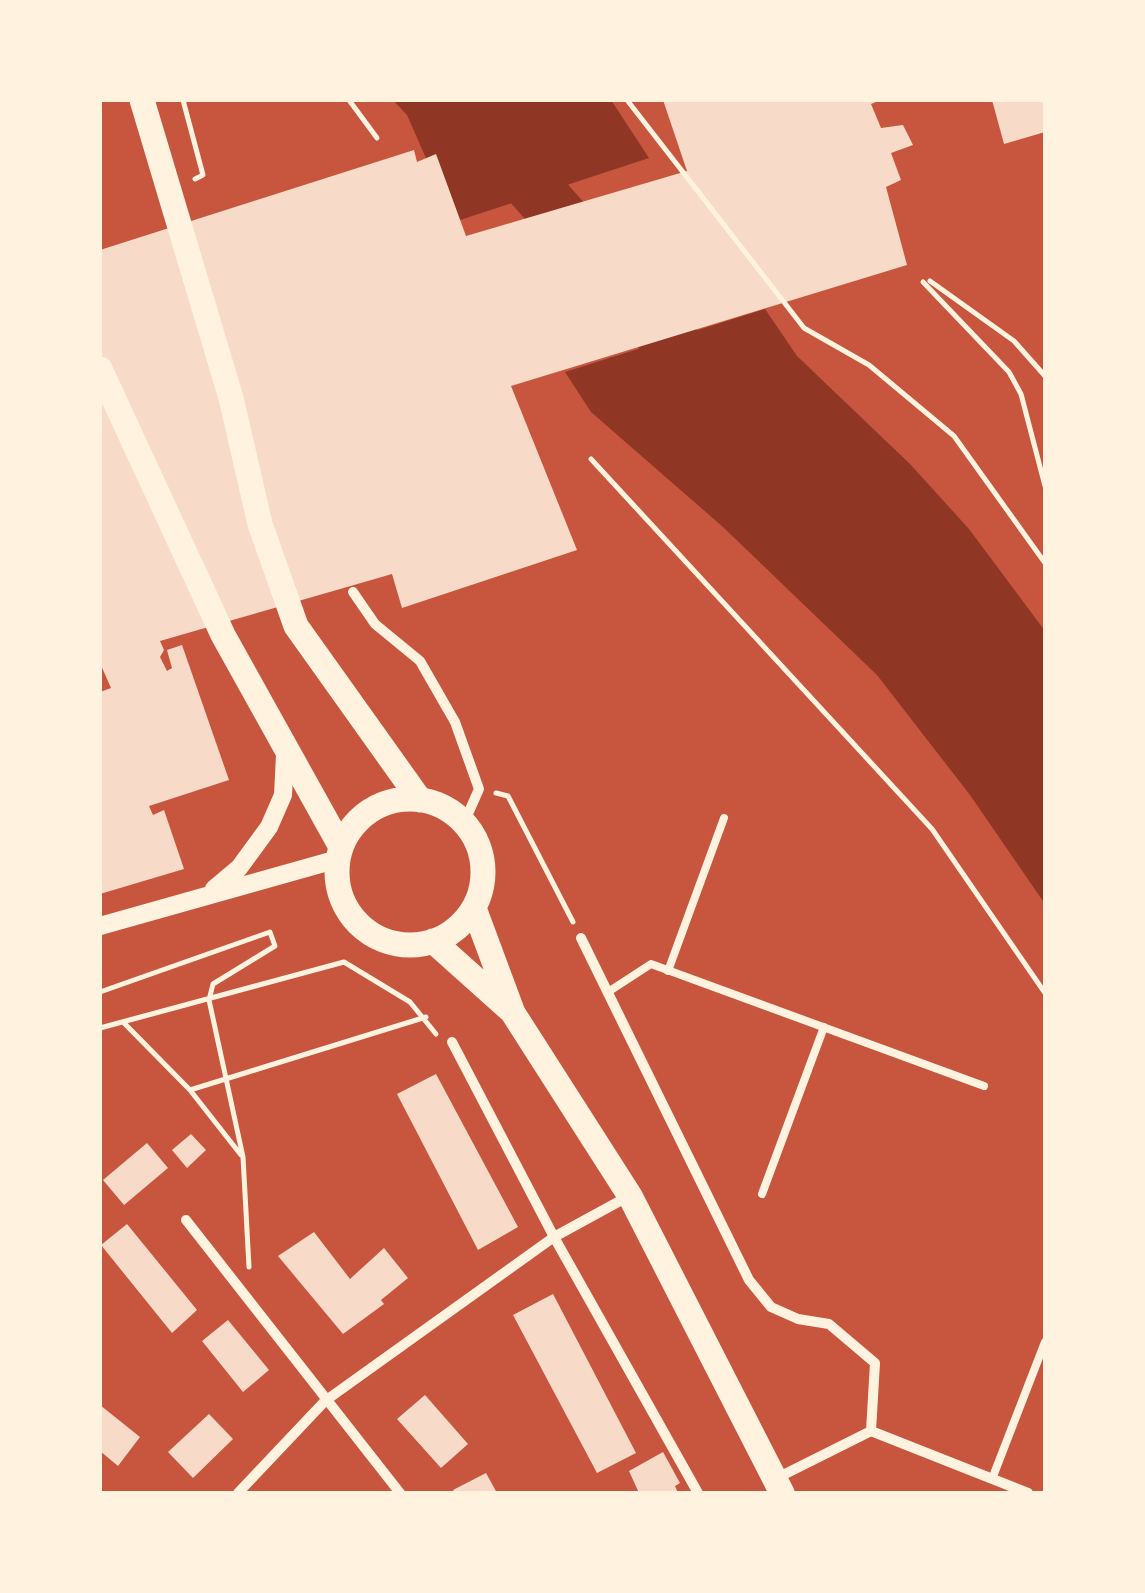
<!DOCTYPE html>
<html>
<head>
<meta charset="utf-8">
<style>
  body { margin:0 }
  #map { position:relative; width:1145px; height:1593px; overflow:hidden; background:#c8553d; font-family:"Sofia Sans Condensed",sans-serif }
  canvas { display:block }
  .frame { position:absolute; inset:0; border:102px solid #fff3e0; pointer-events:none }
</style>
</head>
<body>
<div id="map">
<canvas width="1145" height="1593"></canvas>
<div class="frame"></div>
</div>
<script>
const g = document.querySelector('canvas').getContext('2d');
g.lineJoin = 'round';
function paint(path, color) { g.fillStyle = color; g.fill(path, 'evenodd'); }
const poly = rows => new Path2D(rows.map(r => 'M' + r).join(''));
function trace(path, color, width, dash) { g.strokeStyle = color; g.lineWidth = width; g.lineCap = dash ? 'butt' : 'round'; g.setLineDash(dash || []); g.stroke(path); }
const water = poly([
  [393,100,611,100,649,158,454,222,407,115],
  [765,309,797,356,910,464,969,529,1045,631,1045,904,970,795,877,675,723,527,591,412,565,372]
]);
const river = poly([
  [464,100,491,139,719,397]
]);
const building = poly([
  [663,100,881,100,871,104,881,128,903,125,913,145,891,153,901,180,886,187,907,265,511,386,577,550,402,608,392,574,160,641,164,650,160,657,167,671,172,668,167,650,182,645,229,780,149,806,153,815,164,810,184,869,100,894,100,692,111,688,100,663,100,250,414,150,417,162,436,154,466,236,687,171],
  [992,100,1045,100,1045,132,1004,144],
  [436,1074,518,1227,478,1250,397,1094],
  [191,1134,206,1150,187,1168,172,1150],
  [147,1143,168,1168,124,1205,103,1180],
  [127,1224,197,1310,172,1333,101,1245],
  [314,1232,350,1279,384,1248,408,1278,381,1300,384,1304,343,1334,278,1256],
  [553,1294,636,1453,597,1473,513,1315],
  [228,1320,269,1370,243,1392,202,1341],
  [425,1395,468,1444,441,1468,397,1419],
  [100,1405,140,1437,118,1466,100,1451],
  [209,1414,233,1439,193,1478,168,1452],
  [663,1452,680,1483,675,1486,678,1493,639,1493,629,1471],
  [486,1473,497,1493,455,1493,453,1490]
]);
const path = poly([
  [183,100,203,175,195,179],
  [349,100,377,138],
  [627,100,804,328,869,365,954,436,1045,563],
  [930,281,1014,341,1045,376],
  [923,282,1009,372,1021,394,1045,486],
  [591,459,932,829,1045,993],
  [496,793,508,796,573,922],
  [100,992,270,932,275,946,213,984,209,1000,243,1157,249,1267],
  [124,1023,190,1090,241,1155],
  [100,1028,344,962,410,1002,436,1034],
  [190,1090,426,1017]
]);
const service = poly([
  [668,971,724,818],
  [608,992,651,964,984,1086],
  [762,1194,824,1027],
  [992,1479,1045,1342]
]);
const minor = poly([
  [353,592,375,624,420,661,455,722,479,789,464,823],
  [581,938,749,1280,771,1307,798,1319,829,1324,875,1363,871,1431,775,1479],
  [452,1042,554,1237,698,1493],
  [186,1220,400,1493],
  [871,1431,1028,1493],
  [238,1493,325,1401,554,1237,629,1196]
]);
const tertiary = poly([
  [214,889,239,868,269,827,283,795,285,755],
  [100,926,338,859]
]);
const primary = poly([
  [142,100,231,398,260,524,296,626,420,800],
  [100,369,223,635,341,847],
  '337 872a73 73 0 1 1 146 0a73 73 0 1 1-146 0Z',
  [474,908,513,1013,630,1196,782,1493],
  [433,941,509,1009]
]);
paint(water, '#8f3625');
trace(river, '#8f3625', 55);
paint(building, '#f7dbc8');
trace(path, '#fff3e0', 5);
trace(service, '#fff3e0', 8);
trace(minor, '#fff3e0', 10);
trace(tertiary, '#fff3e0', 18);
trace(primary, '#fff3e0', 25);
</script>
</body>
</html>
